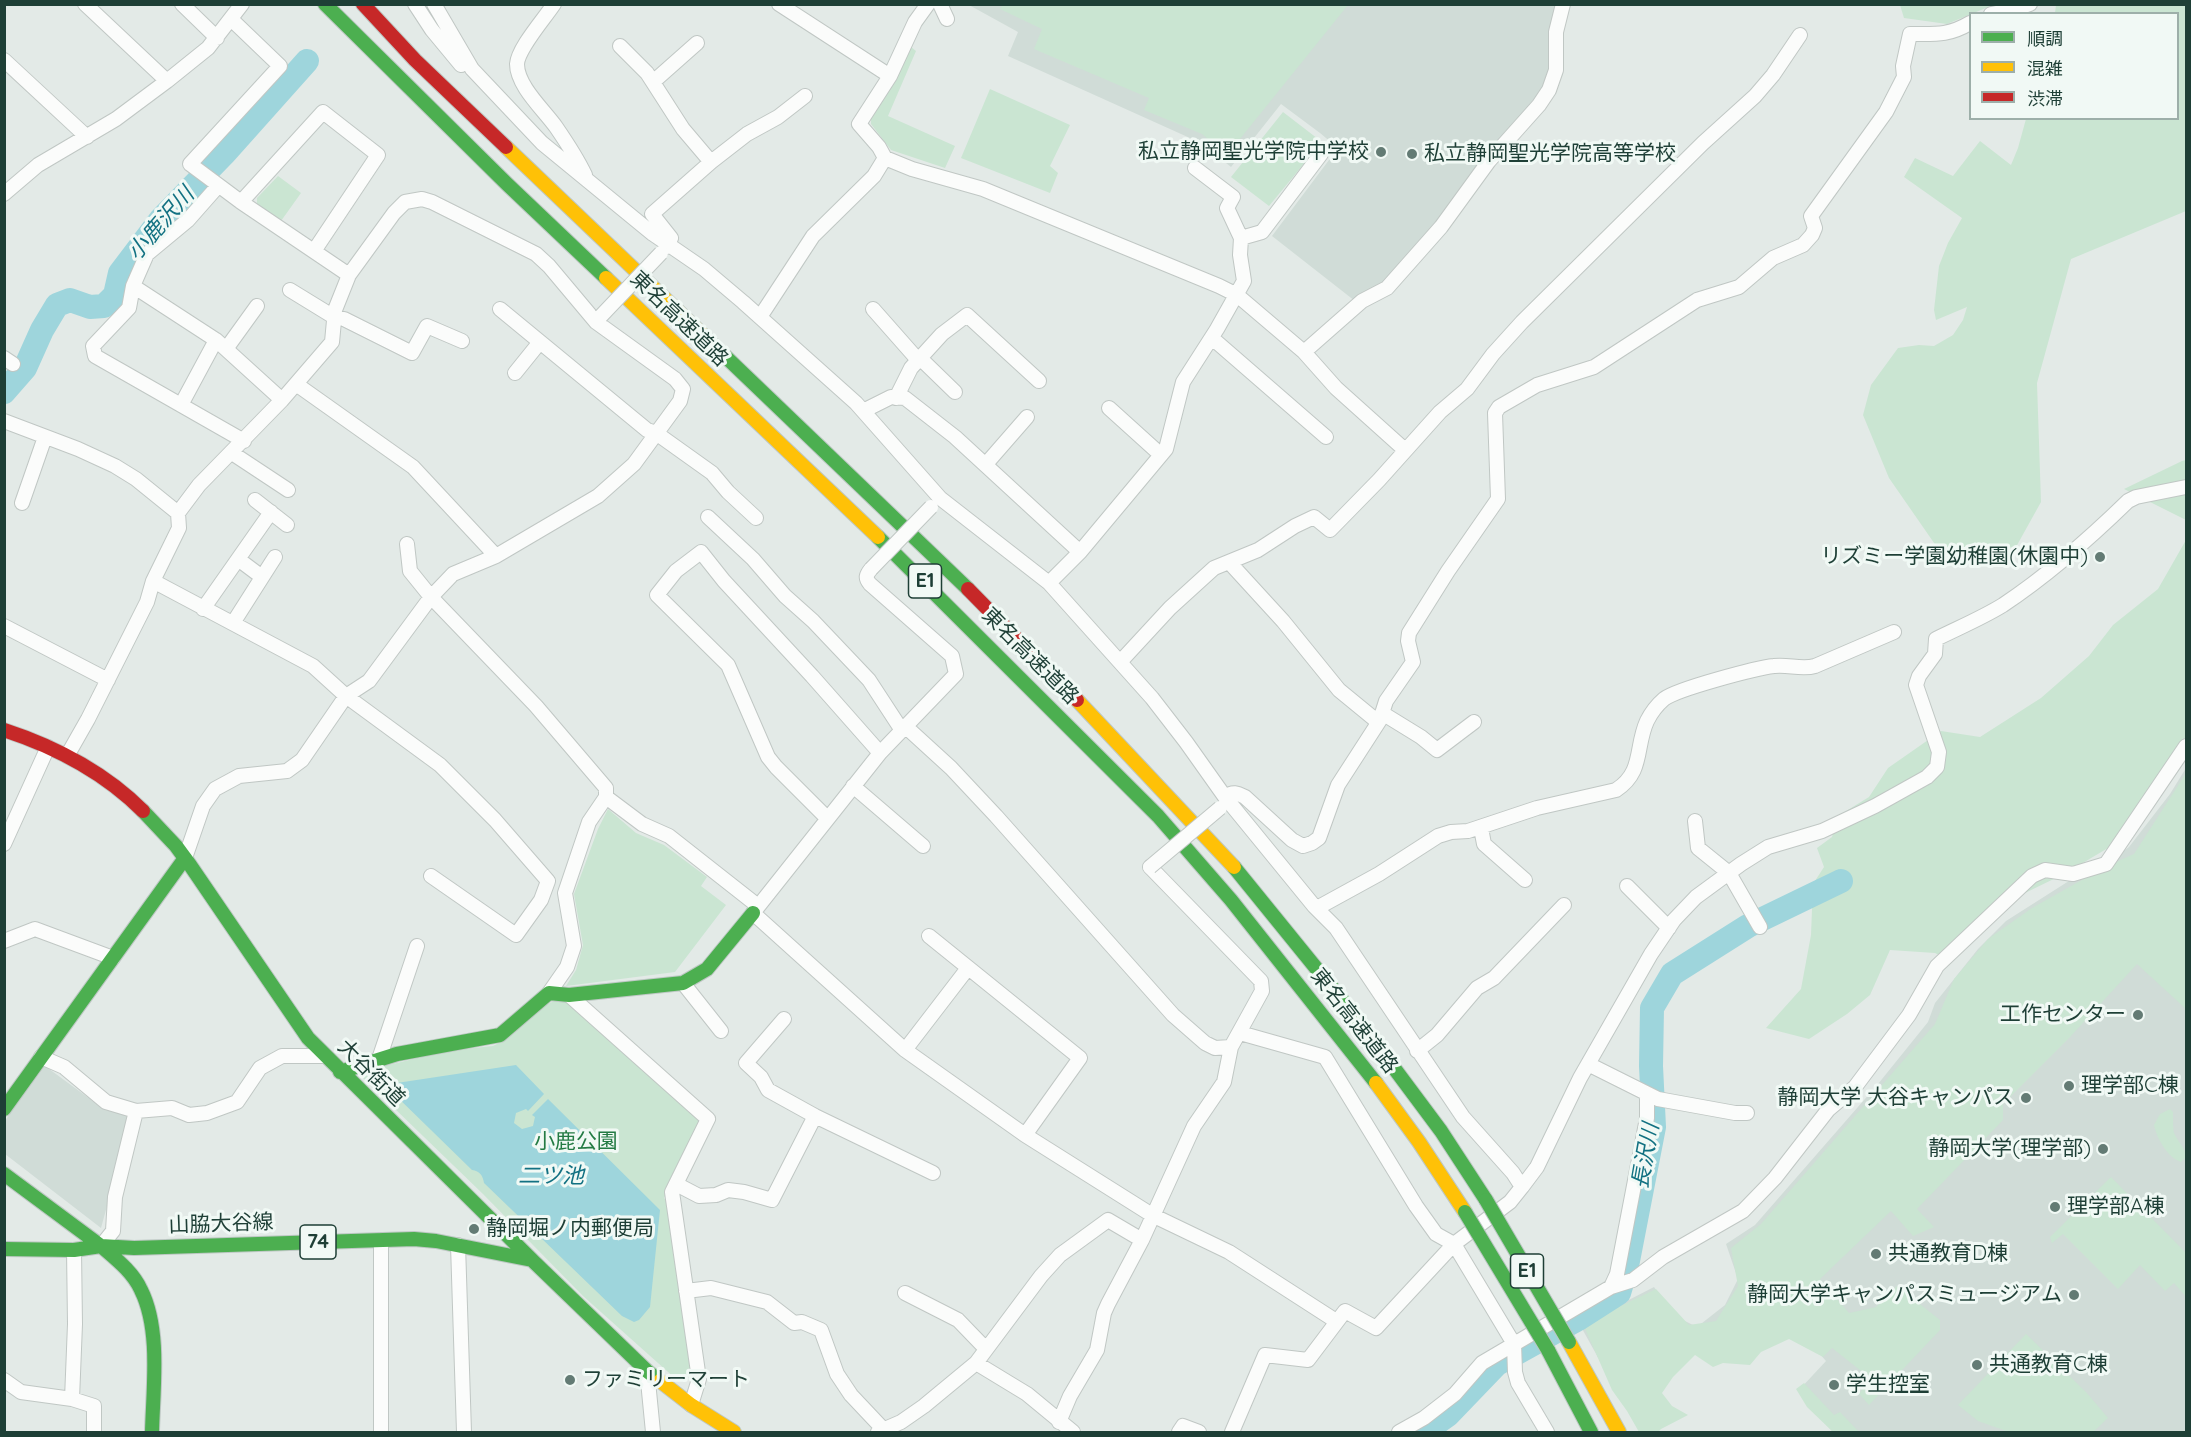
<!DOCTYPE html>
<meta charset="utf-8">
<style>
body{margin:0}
#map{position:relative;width:2191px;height:1437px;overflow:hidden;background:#e3eae7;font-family:Quicksand,"Noto Sans JP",sans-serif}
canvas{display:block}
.frame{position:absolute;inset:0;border:6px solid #1e3f36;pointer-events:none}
.legend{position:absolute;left:1969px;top:12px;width:210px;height:108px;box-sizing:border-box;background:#f1f9f5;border:2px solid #9dafa9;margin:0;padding:8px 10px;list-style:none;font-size:18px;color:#1e3f36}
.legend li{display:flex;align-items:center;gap:12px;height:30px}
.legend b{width:30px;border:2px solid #9dafa9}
</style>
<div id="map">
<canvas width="2191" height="1437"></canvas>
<div class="frame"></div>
<ul class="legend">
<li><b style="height:8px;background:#4caf50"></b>順調</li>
<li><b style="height:8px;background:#ffc107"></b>混雑</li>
<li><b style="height:8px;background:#c62828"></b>渋滞</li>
</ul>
</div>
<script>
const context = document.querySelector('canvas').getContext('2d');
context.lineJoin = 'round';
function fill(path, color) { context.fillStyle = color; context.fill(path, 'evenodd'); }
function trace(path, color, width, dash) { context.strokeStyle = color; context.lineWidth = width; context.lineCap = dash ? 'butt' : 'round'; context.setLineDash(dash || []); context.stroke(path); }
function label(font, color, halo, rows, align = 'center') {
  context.font = font + ' Quicksand,"Noto Sans JP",sans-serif'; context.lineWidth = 6; context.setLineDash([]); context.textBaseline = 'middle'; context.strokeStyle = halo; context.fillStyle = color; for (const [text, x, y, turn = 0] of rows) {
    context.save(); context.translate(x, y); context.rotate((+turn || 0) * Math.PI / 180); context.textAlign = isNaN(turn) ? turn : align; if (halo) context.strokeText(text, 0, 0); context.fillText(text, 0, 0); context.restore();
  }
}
fill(new Path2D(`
 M 969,5 L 1558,5 L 1551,68 L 1547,83 L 1485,159 L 1440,223 L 1382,286 L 1355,301 L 1272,236 L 1338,148 L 1320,133 L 1281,104 L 1231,167 L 1201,143 L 1008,56 L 1018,32 Z
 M 2186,768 L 2186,1432 L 1833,1432 L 1814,1412 L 1799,1390 L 1826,1361 L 1812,1345 L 1794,1337 L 1701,1356 L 1692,1354 L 1615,1388 L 1580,1325 L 1654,1287 L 1673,1315 L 1697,1327 L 1725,1305 L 1738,1279 L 1726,1244 L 1755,1225 L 1878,1084 L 1928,1022 L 1935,1003 L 1978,949 L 2006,921 L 2072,879 L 2112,859 L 2129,847 L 2170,794 Z
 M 45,1066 L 105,1110 L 128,1113 L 122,1151 L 101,1228 L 5,1154 L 4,1122 Z`), '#d0dcd7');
fill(new Path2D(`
 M 1003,4 L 1348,4 L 1348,5 L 1227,155 L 1202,134 L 1144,110 L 1149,98 L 1034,49 L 1042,29 L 1000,9 Z
 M 1900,5 L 1900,4 L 1993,5 L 1947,24 L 1904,18 Z
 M 2017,5 L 2186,5 L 2186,211 L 2071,259 L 2037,383 L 2041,502 L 2016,547 L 1941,553 L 1889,478 L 1863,415 L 1871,385 L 1898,348 L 1919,345 L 1934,346 L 1953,335 L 1963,320 L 1967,307 L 1936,320 L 1934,310 L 1939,266 L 1948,243 L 1962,218 L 1904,177 L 1915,158 L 1953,176 L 1980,141 L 2011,165 L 2018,148 L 2026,119 L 2178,118 L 2178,14 L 2055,13 L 2056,5 Z
 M 911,47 L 916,51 L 888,116 L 955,146 L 945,168 L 891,150 L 871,124 L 871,115 L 898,76 Z
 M 990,89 L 1070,125 L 1050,166 L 1058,173 L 1050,193 L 961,158 Z
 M 1283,112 L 1322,142 L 1269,206 L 1231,177 Z
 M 278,176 L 301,193 L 281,221 L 257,205 L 257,198 Z
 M 2186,460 L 2186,520 L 2124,489 L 2182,461 Z
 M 2186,540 L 2186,736 L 2113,845 L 2066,873 L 2025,893 L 1976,927 L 1947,959 L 1935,953 L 1890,950 L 1870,995 L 1847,1014 L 1809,1039 L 1766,1028 L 1801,989 L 1811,935 L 1813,884 L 1824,867 L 1817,848 L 1832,837 L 1838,816 L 1869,797 L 1888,768 L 1941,731 L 1980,737 L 2041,698 L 2089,656 L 2113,625 L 2158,589 Z
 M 2186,773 L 2186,1009 L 2137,964 L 2070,1037 L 2003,1104 L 2003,1120 L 1917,1209 L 1934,1227 L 1913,1236 L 1891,1211 L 1820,1279 L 1849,1313 L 1876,1307 L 1897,1286 L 1940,1320 L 1940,1330 L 1869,1405 L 1859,1394 L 1870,1378 L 1832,1348 L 1823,1357 L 1789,1339 L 1761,1352 L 1750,1365 L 1723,1363 L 1713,1367 L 1695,1355 L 1673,1377 L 1662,1393 L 1672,1406 L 1688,1415 L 1661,1429 L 1658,1432 L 1639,1432 L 1627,1411 L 1612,1390 L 1583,1324 L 1656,1289 L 1689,1325 L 1716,1321 L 1738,1286 L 1731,1248 L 1761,1224 L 1935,1024 L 1954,979 L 1988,939 L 2032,908 L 2105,867 L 2134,854 Z
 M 608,809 L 636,833 L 664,845 L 707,877 L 701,886 L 726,905 L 675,972 L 566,986 L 576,970 L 583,945 L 574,894 L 598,829 Z
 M 560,998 L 571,1003 L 703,1115 L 695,1142 L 664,1198 L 670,1205 L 692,1375 L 677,1380 L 583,1296 L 483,1194 L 363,1078 L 369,1070 L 445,1051 L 493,1046 L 507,1039 L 544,1006 Z
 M 2170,1109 L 2173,1112 C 2173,1117 2173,1129 2174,1133 C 2178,1142 2185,1147 2186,1157 L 2181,1162 C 2168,1158 2157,1139 2154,1125 L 2160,1114 Z
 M 2111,1177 L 2186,1253 L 2186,1297 L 2174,1283 L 2165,1291 L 2140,1265 L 2118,1289 L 2063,1234 L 2052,1243 L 2050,1237 Z
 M 2026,1334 L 2086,1392 L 2108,1418 L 2093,1432 L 2009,1432 L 1978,1421 L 1958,1405 Z
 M 1804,1383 L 1834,1415 L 1840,1412 L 1859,1432 L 1833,1432 L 1807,1407 L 1796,1389 Z`), '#cae5d2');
fill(new Path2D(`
 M 516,1065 L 544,1094 L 528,1111 L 526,1109 L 516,1113 L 514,1123 L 522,1129 L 533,1126 L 535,1117 L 532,1115 L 548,1099 L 660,1210 L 650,1307 L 639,1320 L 634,1322 L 622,1316 L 484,1183 C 483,1176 480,1171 472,1170 L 390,1090 L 390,1084 Z`), '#9ed5dc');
trace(new Path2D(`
 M 4,392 L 25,368 L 42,330 L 57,305 L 70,300 L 90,307 L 104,306 L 115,295 L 120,273 L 161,219 L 224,154 L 307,61
 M 1424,1432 L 1448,1415 L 1497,1364 L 1580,1318 L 1619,1293 L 1627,1266 L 1654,1127 L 1651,1066 L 1652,1008 L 1672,974 L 1748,926 L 1841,881`), '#9ed5dc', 24);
const street = new Path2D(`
 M 85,4 L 167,81
 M 182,4 L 217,38
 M 415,4 L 432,30 L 461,65
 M 434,4 L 472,69 L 542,143 L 653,234 L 704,269 L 743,302 L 856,403 L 940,498 L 1049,583 L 1152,698 L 1186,742 L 1225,797 L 1314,906 L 1336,928 L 1463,1117 L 1513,1173 L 1522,1187
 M 554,4 C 545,18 518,48 517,64 C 517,86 544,110 556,127 C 567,143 577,158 585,175
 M 779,4 L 890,76
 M 940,4 L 947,19
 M 1991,14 L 2016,9 L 2030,4
 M 231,19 L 280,66 L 190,164 L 241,202 L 349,275
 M 620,46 L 647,73 L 683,129 L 711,162
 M 4,60 L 87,137
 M 653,82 L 697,43
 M 885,158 L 912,169 L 983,189 L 1219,286 L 1237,295 L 1304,352 L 1336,388 L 1405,450
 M 218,186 L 188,220 L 147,254 L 133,286 L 129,308 L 93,346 L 95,356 L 244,441
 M 4,194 L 38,165 L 116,119 L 167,81 L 208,48 L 242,4
 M 241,202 L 323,112 L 378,155 L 314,251
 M 1241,238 L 1262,232 L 1321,154
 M 666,247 L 671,238 L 652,214 L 711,162 L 747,134 L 778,117 L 805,96
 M 133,286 L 216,340 L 282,400
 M 290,290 L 334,317 L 344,319 L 412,353 L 427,326 L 462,341
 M 500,309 L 647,430 L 656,433 L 712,473 L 728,492 L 756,518
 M 873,309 L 918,360
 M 760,317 L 813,236 L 874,176 L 885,158 L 879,147 L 859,124 L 890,76 L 915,22 L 928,4
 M 1212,338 L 1326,437
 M 226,349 L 257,306
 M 1304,352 L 1362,301 L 1387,288 L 1441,227 L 1489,161 L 1539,105 L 1549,90 L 1556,70 L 1556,32 L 1563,4
 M 4,358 L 13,364
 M 920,358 L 955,392
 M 515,373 L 540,342
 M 296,384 L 413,467 L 496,556
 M 896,398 L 911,368 L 942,334 L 967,315 L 1039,381
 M 181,405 L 216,340
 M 1109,408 L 1161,455
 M 863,411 L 891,397 L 905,398 L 955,437 L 1080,552
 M 4,421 L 78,449 L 115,466 L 136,479 L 178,513
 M 232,453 L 288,490
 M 986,464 L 1027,417
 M 255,500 L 287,525
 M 22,503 L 45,437
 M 708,517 L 753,559 L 785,596 L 813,621 L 869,680 L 901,729
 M 407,544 L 410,571 L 431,597 L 536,706 L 606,788 L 606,797
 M 238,559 L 262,577
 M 1229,562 L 1283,621 L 1339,690 L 1378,722
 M 871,569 C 866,575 865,578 870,584 L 952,656 L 956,674 L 880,753 L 753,913 L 905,1050 L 1025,1135 L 1152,1215 L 1229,1252 L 1336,1321
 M 153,581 L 313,666 L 346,696 L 440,765 L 495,820 L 548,881 L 541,900 L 516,935 L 431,876
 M 1049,583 L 1080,552 L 1166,449 L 1183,382 L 1217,329 L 1244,281 L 1240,255 L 1241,238 L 1227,208 L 1233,197 L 1195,168
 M 203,609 L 271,512
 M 233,623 L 275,557
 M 4,626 L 108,680
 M 1121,661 L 1170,608 L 1214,568 L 1258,550 L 1295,526 L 1314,517 L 1330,530 L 1379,480 L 1440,412 L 1467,389 L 1493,354 L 1522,322 L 1703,143 L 1755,96 L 1773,75 L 1800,35
 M 1382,713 L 1421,737 L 1437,750 L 1474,722
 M 905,726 L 951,768 L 996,816 L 1173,1015 L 1205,1043 L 1215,1048 L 1231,1047
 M 67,756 L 88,719 L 147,602 L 153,581 L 179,528 L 178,513 L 199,485 L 282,400 L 332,342 L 335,310 L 349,275 L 394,213 L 405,202 L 422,199 L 432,202 L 536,254 L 549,266 L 596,322 L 675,379 L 683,389 L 680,401 L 634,464 L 598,496 L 496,556 L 453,574 L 431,597 L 369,681 L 346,696 L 302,760 L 287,771 L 239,776 L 215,789 L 203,806 L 185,858
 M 853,786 L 923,846
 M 1225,797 C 1233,791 1237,793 1245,797 L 1292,840 L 1303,846 L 1312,843 L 1319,838 L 1338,785 L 1380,720 L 1386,701 L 1413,662 L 1408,641 L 1409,633 L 1448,571 L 1498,499 L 1495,413 L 1499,407 L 1537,385 L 1594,367 L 1697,300 L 1739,287 L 1773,258 L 1803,245 L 1812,235 L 1815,228 L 1811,216 L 1886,112 L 1904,77 L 1903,66 L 1910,34 C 1935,34 1948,36 1970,23
 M 827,818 L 776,767 L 768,757 L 728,665 L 657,595 L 676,571 L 701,552 L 724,581 L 812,676 L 880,753
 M 1695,821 L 1698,848 L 1729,873 L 1760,927
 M 1481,828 L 1484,844 L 1525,880
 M 4,844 L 48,747
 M 1627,886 L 1669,928
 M 1317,908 L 1379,874 L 1438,836 L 1451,832 L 1468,831 L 1537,808 L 1616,790 C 1644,772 1635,747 1647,721 C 1651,713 1657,705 1664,699 C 1677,689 1756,668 1774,666 C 1788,664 1801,670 1815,666 L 1894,632
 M 929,936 L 1080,1058 L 1025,1135
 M 4,941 L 35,929 L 113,958
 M 683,983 L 721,1031
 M 549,993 L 567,967 L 574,946 L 565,893 L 589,822 L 606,797 L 642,824 L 669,836 L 758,906
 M 569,995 L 708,1119 L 672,1192 L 699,1379 L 691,1405
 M 784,1019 L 746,1063 L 761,1077 L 768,1090 L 815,1116 L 933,1173
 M 1240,1033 L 1325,1057 L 1416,1206 L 1436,1234 L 1454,1244 L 1514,1344 L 1515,1372 L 1518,1383 L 1547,1432
 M 905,1050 L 968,968
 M 1417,1051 L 1437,1035 L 1477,988 L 1494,978 L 1564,905
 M 41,1057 L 64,1067 L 106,1102 L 136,1111
 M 379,1059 L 417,946
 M 1588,1064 L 1658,1099 L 1735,1113 L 1747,1113
 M 676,1184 L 699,1196 L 716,1195 L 728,1190 L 744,1192 L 772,1200 L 815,1116
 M 381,1240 L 381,1432
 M 458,1245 L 464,1432
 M 101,1246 L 113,1231 L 115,1197 L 136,1111 L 172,1108 L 189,1115 L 207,1113 L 237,1102 L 260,1068 L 282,1056 L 324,1056
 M 1611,1287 L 1633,1280 L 1663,1257 L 1743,1211 L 1775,1178 L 1828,1110 L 1855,1087 L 1909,1015 L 1937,966 L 2032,876 L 2045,870 L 2073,874 L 2106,864 L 2186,746
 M 686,1291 L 711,1288 L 767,1302 L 794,1323 L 802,1322 L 821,1330 L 837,1374 L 851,1395 L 884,1430
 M 905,1293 L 958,1320 L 986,1349
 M 976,1363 L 1027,1394 L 1073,1432
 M 647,1371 L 653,1432
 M 4,1380 L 21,1392 L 72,1399 L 94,1406 L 94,1432
 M 72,1399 L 75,1324 L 74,1250
 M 1059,1422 L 1070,1396 L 1097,1350 L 1104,1313 L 1108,1304 L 1142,1240 L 1194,1126 L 1224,1082 L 1231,1047 L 1262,991 L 1261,981 L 1150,867
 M 878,1432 L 901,1422 L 924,1406 L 976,1363 L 1041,1276 L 1060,1255 L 1108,1220 L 1142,1240
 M 1179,1432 L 1183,1426 L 1199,1432
 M 1232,1432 L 1265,1355 L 1308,1360 L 1345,1311 L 1376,1328 L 1454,1244 L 1510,1202 L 1522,1187 L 1537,1167 L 1580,1078 L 1651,954 L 1674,920 L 1696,897 L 1741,864 L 1768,847 L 1822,831 L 1875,806 L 1927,777 L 1937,767 L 1939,752 L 1916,685 L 1919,676 L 1935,654 L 1936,639 C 1958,628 1982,618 2003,605 C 2048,575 2089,539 2128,501 L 2136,497 L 2186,487
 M 1399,1432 L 1424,1418 L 1455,1394 L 1482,1363 L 1611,1287 L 1617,1274 L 1647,1118 L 1647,1095`);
const fast = new Path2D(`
 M 325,4 L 507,184 L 606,278
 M 703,335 L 968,589
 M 878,537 L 1158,816 L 1231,900 L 1376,1083
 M 143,811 L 176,846 L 190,865 L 308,1038 L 532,1260
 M 1234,867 L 1359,1021 L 1441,1131 L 1486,1200
 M 340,1072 L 397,1054 L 500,1035 L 549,993 L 569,995 L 683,983 L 707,969 L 753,913
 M 4,1109 L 185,858
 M 4,1174 L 101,1246 L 134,1248 L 414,1239 L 436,1241 L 532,1260 L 647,1371 L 660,1381
 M 4,1249 L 74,1250 L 101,1246 C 116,1259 133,1272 141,1290 C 161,1330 153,1389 152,1432
 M 1548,1350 L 1591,1432`);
const slow = new Path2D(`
 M 506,147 L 703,335
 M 606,278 L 878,537
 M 1077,700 L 1234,867
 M 1376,1083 L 1419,1142 L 1465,1212
 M 1569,1342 L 1619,1432
 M 660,1381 L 691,1405 L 734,1432`);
const jam = new Path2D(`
 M 363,4 L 415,60 L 506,147
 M 968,589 L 1077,700
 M 4,730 C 56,747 104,772 143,811`);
trace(street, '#c0c7c4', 16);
trace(fast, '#bec8c4', 16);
trace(slow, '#bec8c4', 16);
trace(jam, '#bec8c4', 16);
trace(street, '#fbfcfb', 14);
trace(fast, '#4caf50', 14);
trace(slow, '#ffc107', 14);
trace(jam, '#c62828', 14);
const streetBridge = new Path2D(`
 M 601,316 L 661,253
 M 871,569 L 931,507
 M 1150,867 L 1220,808`);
const fastBridge = new Path2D(`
 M 1486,1200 L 1569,1342
 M 1465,1212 L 1548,1350`);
trace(streetBridge, '#c0c7c4', 16, []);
trace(fastBridge, '#bbc6c3', 16, []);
trace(streetBridge, '#fbfcfb', 14);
trace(fastBridge, '#4caf50', 14);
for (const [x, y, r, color] of [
 [1381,152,6,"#637b74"],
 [1412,154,6,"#637b74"],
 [2100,557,6,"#637b74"],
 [2138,1015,6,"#637b74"],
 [2069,1086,6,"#637b74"],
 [2026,1098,6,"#637b74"],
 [2103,1149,6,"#637b74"],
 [2055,1207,6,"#637b74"],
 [474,1229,6,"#637b74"],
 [1876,1254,6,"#637b74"],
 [2074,1295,6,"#637b74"],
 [1977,1365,6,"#637b74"],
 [570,1380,6,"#637b74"],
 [1834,1385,6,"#637b74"]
]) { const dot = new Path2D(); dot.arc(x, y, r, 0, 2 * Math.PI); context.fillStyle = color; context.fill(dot); trace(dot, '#f1f9f5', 2); }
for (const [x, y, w] of [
 [925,581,33],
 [318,1242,36],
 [1527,1271,33]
]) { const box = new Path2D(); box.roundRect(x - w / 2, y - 17, w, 34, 4.5); context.fillStyle = '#f1f9f5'; context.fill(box); trace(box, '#1e3f36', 1.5); }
label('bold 20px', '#1e3f36', null, [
 ["E1",925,581],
 ["74",318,1242],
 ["E1",1527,1271]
]);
label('21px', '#1e3f36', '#f1f9f5', [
 ["私立静岡聖光学院中学校",1369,152,"right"],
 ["私立静岡聖光学院高等学校",1424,154],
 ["リズミー学園幼稚園(休園中)",2088,557,"right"],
 ["工作センター",2126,1015,"right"],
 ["理学部C棟",2081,1086],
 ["静岡大学 大谷キャンパス",2014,1098,"right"],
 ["静岡大学(理学部)",2091,1149,"right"],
 ["理学部A棟",2067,1207],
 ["静岡堀ノ内郵便局",486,1229],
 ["共通教育D棟",1888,1254],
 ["静岡大学キャンパスミュージアム",2062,1295,"right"],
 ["共通教育C棟",1989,1365],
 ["ファミリーマート",582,1380],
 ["学生控室",1846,1385]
], 'left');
label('21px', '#1e3f36', '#f1f9f5', [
 ["東名高速道路",679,319,44],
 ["東名高速道路",1030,656,45],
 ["東名高速道路",1354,1021,52],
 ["大谷街道",371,1073,45],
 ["山脇大谷線",221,1224,-2]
]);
label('21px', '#247b44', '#f1f9f5', [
 ["小鹿公園",576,1142]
]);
label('italic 22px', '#127182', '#f1f9f5', [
 ["小鹿沢川",161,224,-49],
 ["長沢川",1646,1156,-80],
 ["二ツ池",551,1176]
]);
</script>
